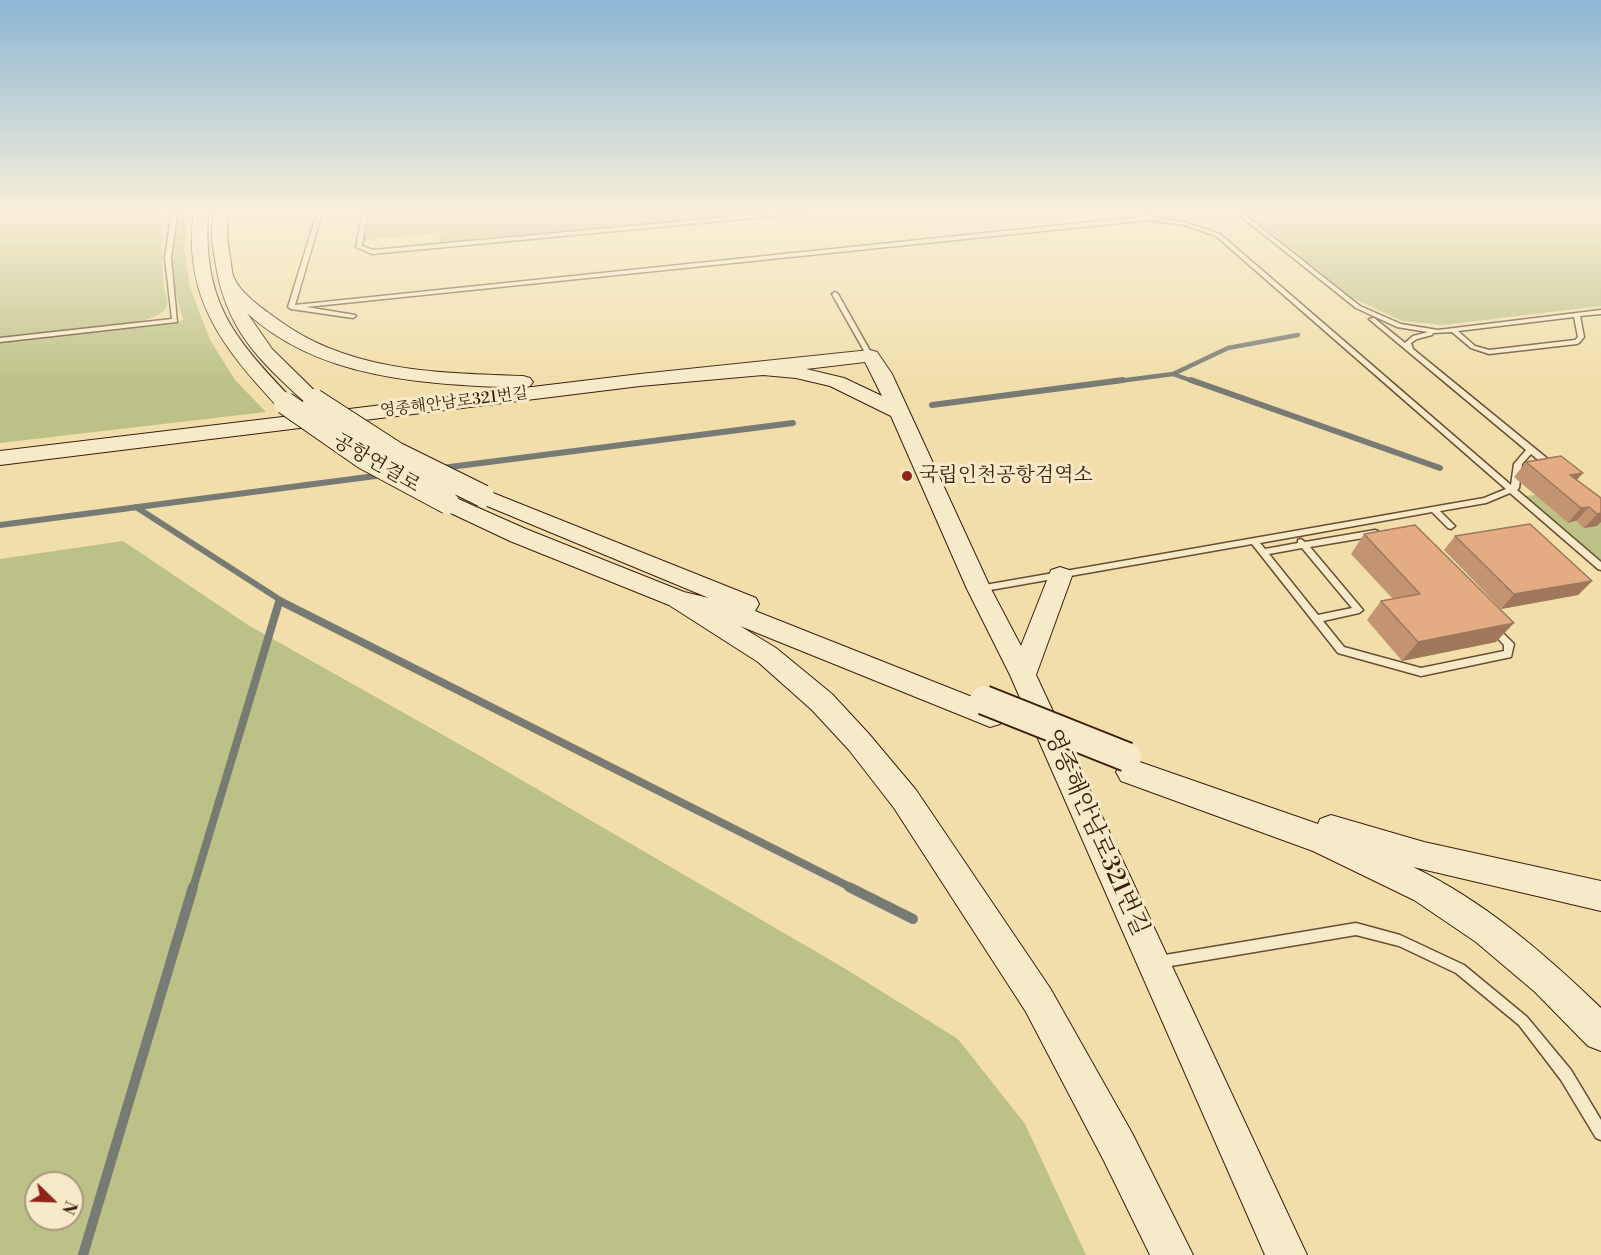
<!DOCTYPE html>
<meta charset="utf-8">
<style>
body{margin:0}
#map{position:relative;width:1601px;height:1255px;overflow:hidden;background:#f1deab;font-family:"Libre Bodoni",serif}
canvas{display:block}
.north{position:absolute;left:24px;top:1171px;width:60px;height:60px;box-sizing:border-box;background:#f6eac8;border:2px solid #ab987e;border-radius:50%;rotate:113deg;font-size:16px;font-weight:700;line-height:24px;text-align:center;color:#3b1e0e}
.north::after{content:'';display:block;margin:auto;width:21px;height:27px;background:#8f2418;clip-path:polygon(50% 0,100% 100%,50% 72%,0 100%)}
</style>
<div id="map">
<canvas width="1601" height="1255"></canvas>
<div class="north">N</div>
</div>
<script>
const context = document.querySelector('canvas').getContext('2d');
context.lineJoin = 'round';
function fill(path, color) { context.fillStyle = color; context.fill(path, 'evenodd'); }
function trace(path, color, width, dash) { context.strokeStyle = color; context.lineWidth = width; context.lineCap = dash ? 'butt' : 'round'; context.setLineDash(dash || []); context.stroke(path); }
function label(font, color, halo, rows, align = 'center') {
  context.font = font + ' "Libre Bodoni","Noto Serif KR",serif'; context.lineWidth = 6; context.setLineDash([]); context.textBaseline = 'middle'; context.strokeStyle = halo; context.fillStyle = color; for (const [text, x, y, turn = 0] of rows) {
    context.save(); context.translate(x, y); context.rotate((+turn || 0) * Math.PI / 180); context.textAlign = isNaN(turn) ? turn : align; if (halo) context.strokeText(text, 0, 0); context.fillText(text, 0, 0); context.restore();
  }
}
fill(new Path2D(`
 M 0,210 L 171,210 L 160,212 C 164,237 161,261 164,286 C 165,294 170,300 166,308 C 154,330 28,336 0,339 Z
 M 180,210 L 190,210 L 184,248 L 190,287 L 202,319 L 210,340 L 235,380 L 266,412 L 0,443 L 0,342 L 172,324 L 183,320 L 174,287 L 173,262 Z
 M 370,210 L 800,210 L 439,244 L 441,233 L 363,240 Z
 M 1243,210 L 1601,210 L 1601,306 L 1443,325 L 1402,321 L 1353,298 Z
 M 1535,495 L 1568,523 L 1601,519 L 1601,562 L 1525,496 Z
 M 123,541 L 248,625 L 482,757 L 844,968 L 958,1039 L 1025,1124 L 1086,1255 L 0,1255 L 0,559 ZM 36,1183 L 72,1183 L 72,1219 L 36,1219 Z`), '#bcc187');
trace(new Path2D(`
 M 1173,374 L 1195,382
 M 1111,382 L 1173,374 L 1228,348 L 1298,335`), '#787b73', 4.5);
trace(new Path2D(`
 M 1191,380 L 1440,468
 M 932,405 L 1123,380
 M 442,468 L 793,423
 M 136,507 L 285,603
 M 0,525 L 383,475
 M 278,603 L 279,600`), '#787b73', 6);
trace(new Path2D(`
 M 282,602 L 852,888
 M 193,888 L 279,602`), '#787b73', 8);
trace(new Path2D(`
 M 849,887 L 913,919
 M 83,1255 L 193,887`), '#787b73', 10);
const lane = new Path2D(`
 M 318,210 L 323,210 L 295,305 L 1149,216 L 1184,222 L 1220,234 L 1511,485 L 1514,464 L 1526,450 L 1369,319 L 1374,318 L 1405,343 L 1413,336 L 1428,332 L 1397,327 L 1356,308 L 1233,210 L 1239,210 L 1360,306 L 1401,324 L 1438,330 L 1601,310 L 1601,314 L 1580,316 L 1584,337 L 1579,343 L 1577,344 L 1489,354 L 1471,348 L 1452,332 L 1433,333 L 1432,335 L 1417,339 L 1411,343 L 1413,349 L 1554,464 L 1554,468 L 1548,468 L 1531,454 L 1522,464 L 1519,488 L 1517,490 L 1601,562 L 1601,570 L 1598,569 L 1510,493 L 1486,503 L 1440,511 L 1455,526 L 1451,529 L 1448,528 L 1432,512 L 1260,543 L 1265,549 L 1298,543 L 1298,540 L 1301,539 L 1305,542 L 1375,530 L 1378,531 L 1379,533 L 1378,535 L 1375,536 L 1310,547 L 1363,610 L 1359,613 L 1323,621 L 1344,647 L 1421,668 L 1504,651 L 1504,645 L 1488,628 L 1493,625 L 1496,626 L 1514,644 L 1511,657 L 1421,676 L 1338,653 L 1252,544 L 979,592 L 976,591 L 975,589 L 976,587 L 979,586 L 1484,498 L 1506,489 L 1216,236 L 1184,225 L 1149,220 L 306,307 L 355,315 L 356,316 L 353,318 L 291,309 L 288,307 ZM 1574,317 L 1578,337 L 1575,340 L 1489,350 L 1475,346 L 1458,331 ZM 1302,548 L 1352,608 L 1318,615 L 1269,554 Z
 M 363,210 L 368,210 L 362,246 L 373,250 L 804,210 L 819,210 L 816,212 L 372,254 L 356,247 Z
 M 174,214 L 177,216 L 171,258 L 177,322 L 0,342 L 0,338 L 172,319 L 165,258 L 171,216 Z
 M 835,292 L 838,294 L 873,356 L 872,357 L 867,356 L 832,294 Z
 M 1356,923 L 1400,935 L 1464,965 L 1527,1017 L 1571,1070 L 1601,1120 L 1601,1140 L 1596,1138 L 1561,1080 L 1519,1025 L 1456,973 L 1399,946 L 1356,935 L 1159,968 L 1155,966 L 1153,962 L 1155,958 L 1159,956 Z`);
const secondary = new Path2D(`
 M 194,210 L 208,210 C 203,302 231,335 292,399 L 295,403 L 292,407 L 278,407 C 222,347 182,296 194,210 Z
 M 215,210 L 229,210 C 226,224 227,237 229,251 C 231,259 231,271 234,278 C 241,294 263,309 277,319 C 348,372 438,373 523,376 L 530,378 L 533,382 L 530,386 L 523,388 C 428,384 321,381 247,313 L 272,349 L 324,400 L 321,404 L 307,404 C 257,359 225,328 215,260 C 212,243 210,226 215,210 Z
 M 870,350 L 877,352 L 892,374 L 991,589 L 1021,646 L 1051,570 L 1060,567 L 1069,570 L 1072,576 L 1036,675 L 1307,1255 L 1265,1255 L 1010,675 L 967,589 L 891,416 L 830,386 L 796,378 L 763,375 L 640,386 L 0,465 L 0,451 L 640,374 ZM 865,362 L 882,396 L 844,378 L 806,369 Z
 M 483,489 L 756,598 L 759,604 L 755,611 L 1000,708 L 1004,716 L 1000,724 L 990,727 L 740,626 L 776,648 L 832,694 L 869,734 L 916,790 L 1050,988 L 1132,1133 L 1193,1255 L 1150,1255 L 1104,1161 L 1026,1012 L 894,808 L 849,750 L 812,710 L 758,662 L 669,605 L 510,541 L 440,508 L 437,503 L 440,498 L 448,496 L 456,498 L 526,529 L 684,592 L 709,598 L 475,501 L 472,496 L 475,491 Z
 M 1131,759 L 1318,824 L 1320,819 L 1331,815 L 1424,842 L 1601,881 L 1601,911 L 1413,867 C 1484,901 1545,954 1601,1008 L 1601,1051 L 1588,1046 L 1535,992 L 1476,942 L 1414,900 L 1313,851 L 1121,781 L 1116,772 L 1121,763 Z`);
trace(lane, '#684e35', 3);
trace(secondary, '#3b1e0e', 2);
fill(lane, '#f6eac8');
fill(secondary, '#f6eac8');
const secondaryBridgeFar1 = new Path2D(`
 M 314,400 L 396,453 L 483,496
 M 285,403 L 364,458 L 448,503`);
const secondaryBridge = new Path2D(`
 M 984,700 L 1127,757`);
trace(secondaryBridgeFar1, '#3b1e0e', 24, []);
trace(secondaryBridge, '#3b1e0e', 32, []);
trace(secondaryBridgeFar1, '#f6eac8', 22);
trace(secondaryBridge, '#f6eac8', 28);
fill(new Path2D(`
 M 1526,462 L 1577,480 L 1601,498 L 1597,526 L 1584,528 L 1576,521 L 1568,523 L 1514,477 Z
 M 1364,534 L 1496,642 L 1402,661 L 1367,620 L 1381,601 L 1393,599 L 1351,554 Z
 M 1455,536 L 1592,581 L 1578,595 L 1501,609 L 1444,550 Z`), '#c39471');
fill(new Path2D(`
 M 1583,473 L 1570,488 L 1570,475 Z
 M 1589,507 L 1576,521 L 1568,523 L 1581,508 Z
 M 1601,513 L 1601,522 L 1597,526 L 1584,528 L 1597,514 Z
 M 1592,581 L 1578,595 L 1501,609 L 1514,594 Z
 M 1514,623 L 1496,642 L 1402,661 L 1418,642 Z`), '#9f785c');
const building = new Path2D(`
 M 1561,456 L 1583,473 L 1570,475 L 1601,498 L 1601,513 L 1597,514 L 1589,507 L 1581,508 L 1526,462 Z
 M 1530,524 L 1592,581 L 1514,594 L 1455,536 Z
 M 1415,525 L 1514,623 L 1418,642 L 1381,601 L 1420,594 L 1364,534 Z`);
fill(building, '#e3ac83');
trace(building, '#9f785c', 1.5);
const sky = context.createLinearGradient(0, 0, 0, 385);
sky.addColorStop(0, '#8bb6d4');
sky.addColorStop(0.55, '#f9f0d9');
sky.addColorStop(1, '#f9f0d900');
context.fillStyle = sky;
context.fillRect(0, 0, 1601, 385);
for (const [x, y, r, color] of [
 [907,476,6,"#8f2418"]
]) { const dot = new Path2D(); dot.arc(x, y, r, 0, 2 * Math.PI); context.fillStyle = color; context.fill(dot); trace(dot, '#f6eac8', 2); }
label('16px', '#3b1e0e', '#f6eac8', [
 ["영종해안남로321번길",454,403,-7]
]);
label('20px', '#3b1e0e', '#f6eac8', [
 ["공항연결로",376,464,30]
]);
label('20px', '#3b1e0e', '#f6eac8', [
 ["국립인천공항검역소",919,476]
], 'left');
label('24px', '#3b1e0e', '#f6eac8', [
 ["영종해안남로321번길",1095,833,66]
]);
</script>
